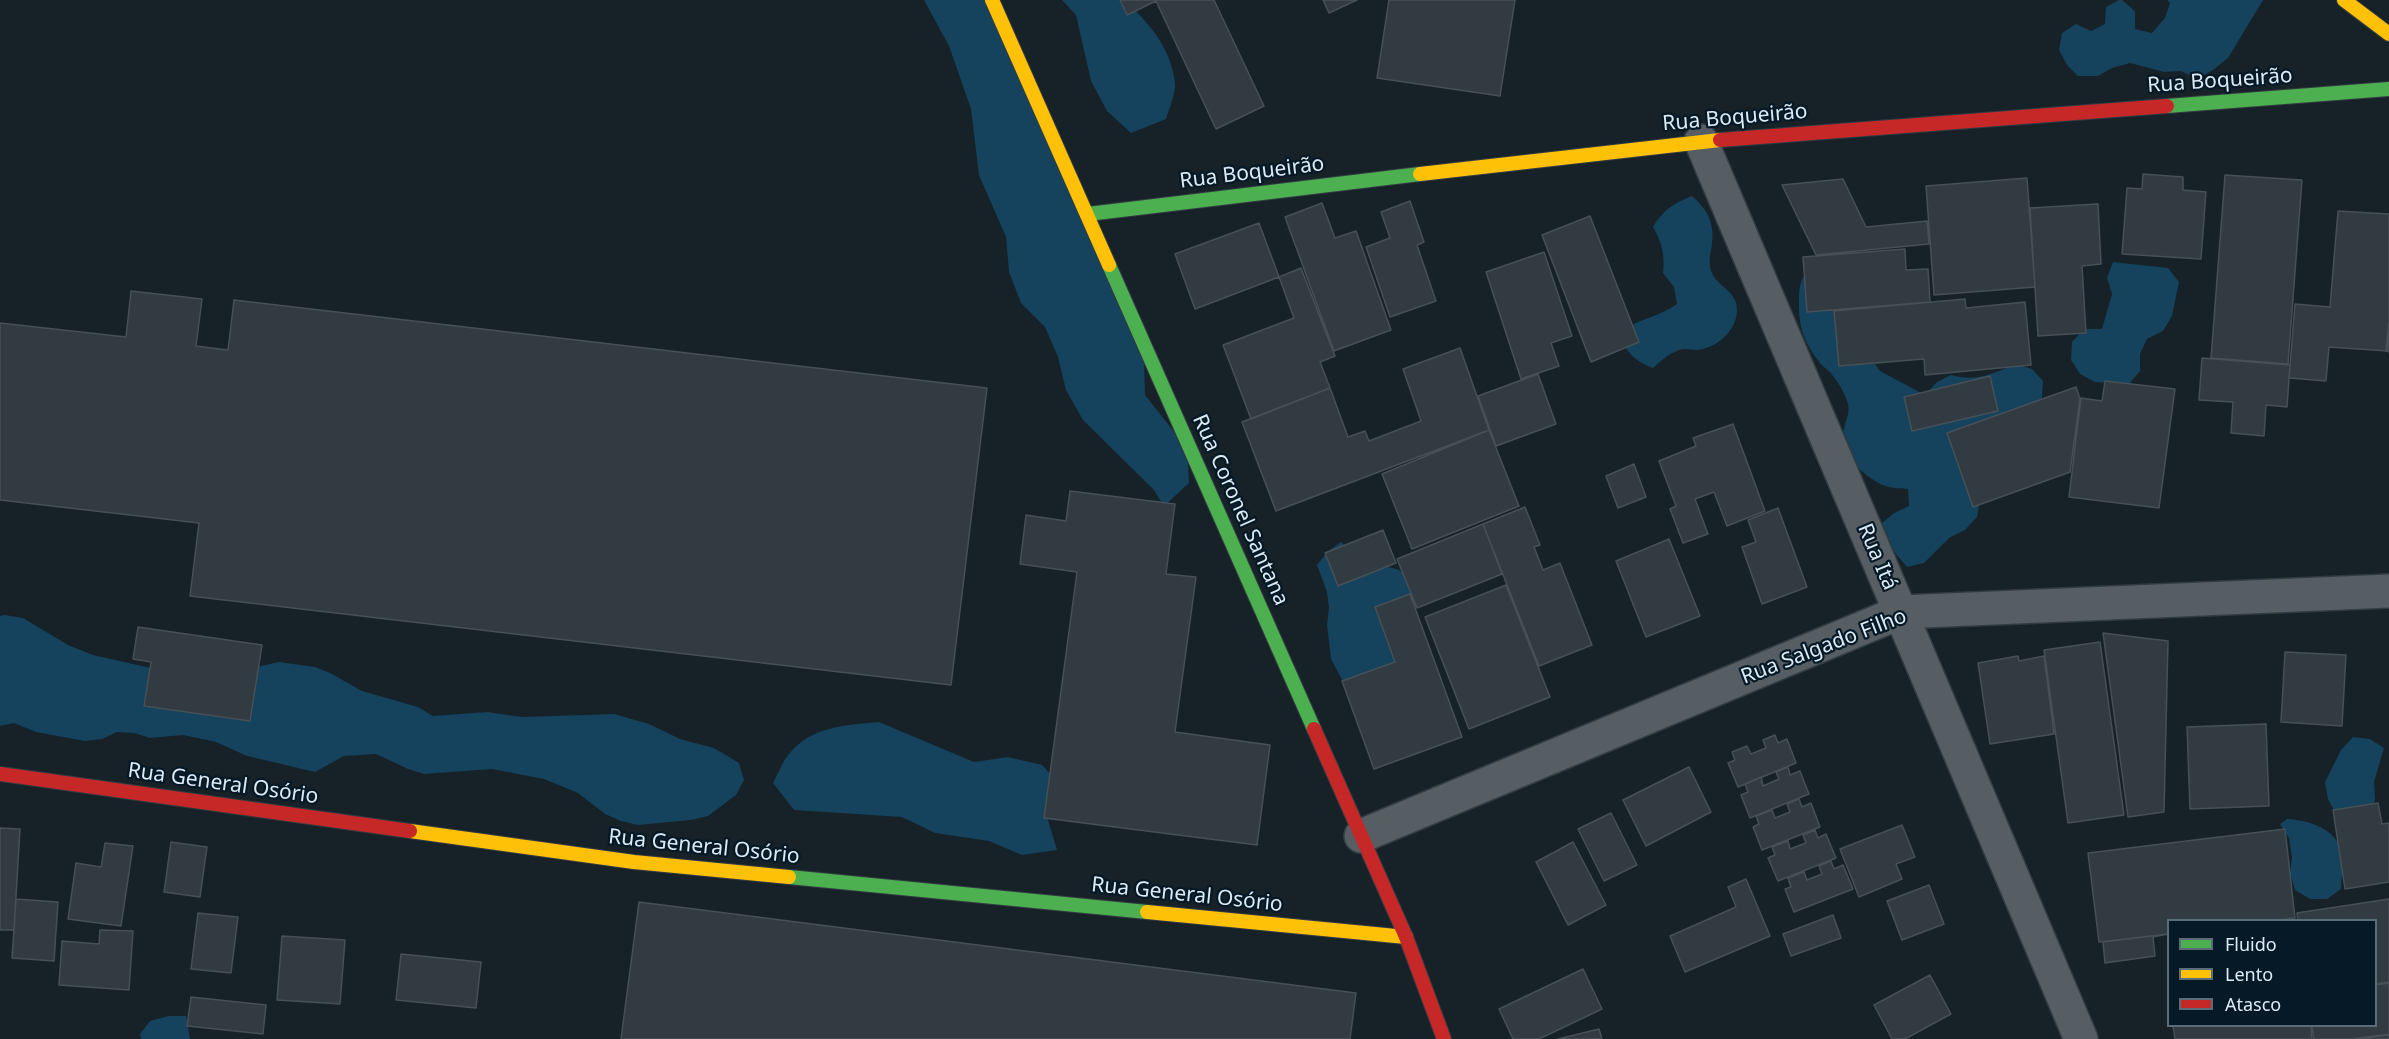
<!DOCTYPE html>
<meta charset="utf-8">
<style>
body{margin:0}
#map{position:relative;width:2389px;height:1039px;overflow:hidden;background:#162128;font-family:"Noto Sans",sans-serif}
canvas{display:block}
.legend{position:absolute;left:2167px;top:919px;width:210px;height:108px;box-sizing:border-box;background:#051926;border:2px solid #5b6d78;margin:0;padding:8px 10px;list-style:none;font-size:18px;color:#ddeaf3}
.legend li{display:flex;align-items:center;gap:12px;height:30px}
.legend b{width:30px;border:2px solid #5b6d78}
</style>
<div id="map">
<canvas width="2389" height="1039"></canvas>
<ul class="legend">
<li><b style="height:8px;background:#4caf50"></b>Fluido</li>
<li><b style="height:8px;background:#ffc107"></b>Lento</li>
<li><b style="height:8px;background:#c62828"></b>Atasco</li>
</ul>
</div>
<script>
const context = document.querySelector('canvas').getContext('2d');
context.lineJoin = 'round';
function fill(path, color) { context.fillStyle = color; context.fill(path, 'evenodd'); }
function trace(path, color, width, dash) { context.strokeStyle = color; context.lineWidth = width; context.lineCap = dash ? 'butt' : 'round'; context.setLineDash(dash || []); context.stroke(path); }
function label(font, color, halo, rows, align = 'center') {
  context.font = font + ' "Noto Sans",sans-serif'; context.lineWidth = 4.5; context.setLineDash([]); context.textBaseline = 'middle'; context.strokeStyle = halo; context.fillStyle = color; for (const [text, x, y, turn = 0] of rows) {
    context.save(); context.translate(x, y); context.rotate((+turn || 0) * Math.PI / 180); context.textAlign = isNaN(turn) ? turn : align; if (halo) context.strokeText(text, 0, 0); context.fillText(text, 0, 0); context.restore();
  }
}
fill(new Path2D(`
 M 924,0 L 985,0 L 1144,359 L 1145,395 L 1187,448 L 1189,483 L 1164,506 L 1154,490 L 1083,420 L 1066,390 L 1058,357 L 1045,327 L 1021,303 L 1009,272 L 1006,237 L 979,175 L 971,109 L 949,46 Z
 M 1062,0 L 1124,0 C 1149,23 1171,47 1175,83 C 1176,93 1169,109 1166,119 L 1131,133 L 1107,111 L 1091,81 L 1076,15 Z
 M 2119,0 L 2122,0 L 2135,11 L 2135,29 L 2152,33 L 2165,18 L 2170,3 L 2167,0 L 2263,0 L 2228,58 L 2213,70 L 2197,79 L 2181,71 L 2164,72 L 2130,63 L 2112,68 L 2098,76 L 2078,76 L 2067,65 L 2059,50 L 2062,33 L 2076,24 L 2091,31 L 2105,24 L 2106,7 Z
 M 1692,196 C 1707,209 1715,223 1712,244 C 1711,252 1709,258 1710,266 C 1713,285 1732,288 1736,303 C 1742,325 1720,348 1697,350 C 1691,350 1685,348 1679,350 C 1668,354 1661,361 1653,368 C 1634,361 1626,352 1618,333 C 1638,319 1658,317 1677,304 L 1674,287 L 1663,273 C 1665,255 1662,243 1653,227 C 1663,210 1674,203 1692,196 Z
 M 1832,251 L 1849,252 L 1862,261 L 1883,290 L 1887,307 L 1870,357 L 1880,371 L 1925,395 L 1937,382 L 1951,375 C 1978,382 1991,374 2016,364 L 2032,369 L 2043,381 L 2042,398 L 2031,413 L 1980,500 L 1977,517 L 1965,530 L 1949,538 L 1924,563 L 1907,567 L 1885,541 L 1881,524 L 1894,513 L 1909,506 L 1908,489 C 1902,488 1895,489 1889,487 C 1870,482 1846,461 1843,440 C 1841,429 1851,415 1848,404 C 1846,396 1839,383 1833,376 C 1830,371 1824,368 1820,363 C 1802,340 1798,324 1799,296 C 1799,274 1814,261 1832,251 Z
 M 2113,262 L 2168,268 L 2179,282 L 2172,316 L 2163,331 L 2147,339 L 2140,354 L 2140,371 L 2129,384 L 2095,382 L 2080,374 L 2071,360 L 2072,342 L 2084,329 L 2102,329 L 2112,294 L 2107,278 Z
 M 1341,542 L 1365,567 C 1395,565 1407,568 1420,596 L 1396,662 L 1348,691 L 1331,659 L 1327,625 L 1329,608 L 1327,592 L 1317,565 L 1327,552 Z
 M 5,615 L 23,618 L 68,645 L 93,655 L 191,677 L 243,670 L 279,662 L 315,667 L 332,674 L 362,691 L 418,707 L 433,716 L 487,712 L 522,717 L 614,714 L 649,724 L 680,739 L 714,748 L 739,763 L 744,780 L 736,795 L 708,816 L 691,820 L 638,825 L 621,821 L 605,814 L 578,793 L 544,779 L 492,769 L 424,774 L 408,769 L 376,754 L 344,756 L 315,772 L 247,756 L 216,742 L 183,735 L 150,738 L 134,733 L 117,732 L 102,739 L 85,741 L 36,732 L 14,723 L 0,726 L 0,616 Z
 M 879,722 L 974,762 L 1008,757 L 1042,765 L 1066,791 L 1045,810 L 1057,850 L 1022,855 L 989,841 L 935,833 L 902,817 L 794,810 L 773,783 C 778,774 782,762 789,754 C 811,726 847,725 879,722 Z
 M 2353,737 L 2370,739 L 2384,748 L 2374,782 L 2375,800 L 2371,816 L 2339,820 L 2328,799 L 2325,782 L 2341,750 Z
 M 2287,819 C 2309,820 2339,829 2342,855 C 2344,866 2341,878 2341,889 L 2327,899 L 2310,899 L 2295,890 L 2290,873 L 2292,857 L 2289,838 L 2280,824 Z
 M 168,1016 L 186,1016 L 190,1039 L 141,1039 L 140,1034 L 150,1021 Z`), '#15425c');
const building = new Path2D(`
 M 1120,0 L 1214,0 L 1264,106 L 1216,129 L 1156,1 L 1127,15 Z
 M 1323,0 L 1357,0 L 1329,13 Z
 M 1389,0 L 1515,0 L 1500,96 L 1377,78 Z
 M 2143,174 L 2183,177 L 2183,190 L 2206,192 L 2201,259 L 2122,254 L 2127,188 L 2142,189 Z
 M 2225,175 L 2302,180 L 2288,364 L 2211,358 Z
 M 2027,178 L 2035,287 L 1934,295 L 1926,186 Z
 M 1843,179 L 1866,227 L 1927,221 L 1929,244 L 1816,255 L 1782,185 Z
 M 1410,201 L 1424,242 L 1417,245 L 1436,301 L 1390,317 L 1366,247 L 1390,238 L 1381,212 Z
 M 1322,203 L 1335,238 L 1356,231 L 1391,330 L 1334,351 L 1285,217 Z
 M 2098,204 L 2101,264 L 2082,266 L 2086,333 L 2038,336 L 2030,208 Z
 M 2338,211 L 2389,214 L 2389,324 L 2387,351 L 2329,347 L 2326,381 L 2289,378 L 2295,304 L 2330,307 Z
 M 1590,216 L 1639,342 L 1591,362 L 1542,235 Z
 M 1259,223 L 1279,277 L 1195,309 L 1175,254 Z
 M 1905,249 L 1906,270 L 1928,269 L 1930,302 L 1807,312 L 1803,257 Z
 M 1544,252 L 1572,336 L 1551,343 L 1559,366 L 1521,379 L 1486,272 Z
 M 1301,268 L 1335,356 L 1320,362 L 1330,388 L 1251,419 L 1223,345 L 1294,318 L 1279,277 Z
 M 131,291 L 202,299 L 196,346 L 228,350 L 234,300 L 987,388 L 951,685 L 190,596 L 199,523 L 0,500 L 0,323 L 126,337 Z
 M 1965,299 L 1966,308 L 2025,302 L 2031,365 L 1925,375 L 1924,359 L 1839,366 L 1834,311 Z
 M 2389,321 L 2389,352 L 2386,351 Z
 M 1460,348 L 1489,430 L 1276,511 L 1242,422 L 1330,388 L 1348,437 L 1365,431 L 1369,441 L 1421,421 L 1403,369 Z
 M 2202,358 L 2290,365 L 2287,407 L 2266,405 L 2264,436 L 2231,433 L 2233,402 L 2199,400 Z
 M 1538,374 L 1556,424 L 1496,446 L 1478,396 Z
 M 1990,376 L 1998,411 L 1912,431 L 1904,397 Z
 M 2105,381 L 2175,389 L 2159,508 L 2069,497 L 2081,398 L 2102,401 Z
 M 2076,387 L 2080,399 L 2070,472 L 1973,507 L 1947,433 Z
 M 1733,424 L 1765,511 L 1727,526 L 1714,492 L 1695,499 L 1708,534 L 1683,543 L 1670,509 L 1676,506 L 1659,461 L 1696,446 L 1693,438 Z
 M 1489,430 L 1519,506 L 1412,549 L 1382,474 Z
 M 1634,464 L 1646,497 L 1618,508 L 1606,476 Z
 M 1070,491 L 1175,504 L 1166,574 L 1196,577 L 1175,732 L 1270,745 L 1257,845 L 1044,818 L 1077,572 L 1020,564 L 1026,515 L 1066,521 Z
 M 1525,507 L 1540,545 L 1534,547 L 1543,570 L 1560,563 L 1592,645 L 1539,666 L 1483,524 Z
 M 1778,508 L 1807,587 L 1762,604 L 1742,547 L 1756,542 L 1748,520 Z
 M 1483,524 L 1502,574 L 1417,608 L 1397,559 Z
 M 1383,530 L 1396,563 L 1338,586 L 1325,553 Z
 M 1669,539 L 1700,616 L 1646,637 L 1616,561 Z
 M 1506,585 L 1550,697 L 1469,729 L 1425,617 Z
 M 1410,594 L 1462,737 L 1374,769 L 1342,681 L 1395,662 L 1375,607 Z
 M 138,627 L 262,645 L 250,721 L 144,706 L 151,662 L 133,659 Z
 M 2103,633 L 2168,641 L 2164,812 L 2128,817 Z
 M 2100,642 L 2124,815 L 2068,823 L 2044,650 Z
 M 2285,652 L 2346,655 L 2342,726 L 2281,722 Z
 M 2018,656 L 2019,661 L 2044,656 L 2054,734 L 1990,744 L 1978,663 Z
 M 2266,724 L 2269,806 L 2190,809 L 2187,727 Z
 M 1775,735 L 1778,743 L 1787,739 L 1796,763 L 1738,787 L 1728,763 L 1735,760 L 1732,752 L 1747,746 L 1751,754 L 1766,748 L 1763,740 Z
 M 1689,767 L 1711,812 L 1646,846 L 1623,800 Z
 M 1788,767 L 1790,775 L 1800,771 L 1809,794 L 1750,818 L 1741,795 L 1748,792 L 1745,784 L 1761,777 L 1763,786 L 1779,779 L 1776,772 Z
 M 1799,799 L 1802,807 L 1811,803 L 1820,827 L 1762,850 L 1753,827 L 1759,824 L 1756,816 L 1772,810 L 1775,818 L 1790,812 L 1787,804 Z
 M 2378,803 L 2382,824 L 2389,823 L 2389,882 L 2345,889 L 2333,810 Z
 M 1611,813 L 1637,865 L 1604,881 L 1578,829 Z
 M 1902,825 L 1915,857 L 1896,864 L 1902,879 L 1859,897 L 1840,849 Z
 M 0,828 L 20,829 L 14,930 L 0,930 Z
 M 2285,829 L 2295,918 L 2277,920 L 2168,920 L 2168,934 L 2099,942 L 2088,853 Z
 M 1815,830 L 1818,838 L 1826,834 L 1836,858 L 1778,881 L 1768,858 L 1775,855 L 1772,847 L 1788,841 L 1790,849 L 1806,843 L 1803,835 Z
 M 171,842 L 207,847 L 200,897 L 164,892 Z
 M 1573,842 L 1606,905 L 1568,925 L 1536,862 Z
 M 105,843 L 133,846 L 121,926 L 68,919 L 76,863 L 101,867 Z
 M 1831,861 L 1834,869 L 1843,865 L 1853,889 L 1794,912 L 1785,889 L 1791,887 L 1788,878 L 1804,872 L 1807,880 L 1822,874 L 1819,866 Z
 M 1746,879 L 1770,936 L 1685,972 L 1670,936 L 1736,907 L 1728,887 Z
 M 1929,885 L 1944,924 L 1902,940 L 1887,901 Z
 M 16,899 L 58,902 L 54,961 L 12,958 Z
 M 2389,899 L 2389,982 L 2376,984 L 2376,920 L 2298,920 L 2297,913 Z
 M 639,902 L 1356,993 L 1350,1039 L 621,1039 Z
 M 198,913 L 238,917 L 231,973 L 191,969 Z
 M 1833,915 L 1841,938 L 1791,956 L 1783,934 Z
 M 100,930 L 133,931 L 129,990 L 59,985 L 62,941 L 99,944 Z
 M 2168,934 L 2153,937 L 2155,956 L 2105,963 L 2103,942 Z
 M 282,936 L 345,940 L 340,1004 L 277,1000 Z
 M 401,954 L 481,962 L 476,1008 L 396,1000 Z
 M 1583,969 L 1602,1009 L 1539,1039 L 1513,1039 L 1499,1009 Z
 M 1930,975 L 1951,1014 L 1905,1039 L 1892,1039 L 1874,1005 Z
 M 2389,983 L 2389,1034 L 2351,1039 L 2314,1039 L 2312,1026 L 2376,1026 L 2376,985 Z
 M 191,997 L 266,1005 L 263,1034 L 187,1026 Z
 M 2173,1026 L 2311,1026 L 2312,1039 L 2175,1039 Z
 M 1599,1029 L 1602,1039 L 1558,1039 Z
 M 2389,1035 L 2389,1039 L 2357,1039 Z`);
fill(building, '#323b41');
trace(building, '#475057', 1.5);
const street = new Path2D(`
 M 1701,141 L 2081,1039
 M 1361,836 L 1901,612 L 2389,591`);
const fast = new Path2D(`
 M 2167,106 L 2389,89
 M 1088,214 L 1420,174
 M 1109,265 L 1314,729
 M 789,877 L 1147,912`);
const slow = new Path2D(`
 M 992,0 L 1109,265
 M 2344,0 L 2389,34
 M 1420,174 L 1720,140
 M 410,831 L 634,862 L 789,877
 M 1147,912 L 1406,937`);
const jam = new Path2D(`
 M 1720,140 L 2167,106
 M 1314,729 L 1406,937 L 1444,1039
 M 0,774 L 410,831`);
trace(street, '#333b42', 36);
trace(fast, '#333b42', 16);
trace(slow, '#333b42', 16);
trace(jam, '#333b42', 16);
trace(street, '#565e64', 33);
trace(fast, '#4caf50', 14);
trace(slow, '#ffc107', 14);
trace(jam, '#c62828', 14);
label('21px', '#ddeaf3', '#051926', [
 ["Rua Boqueirão",2220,81,-4],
 ["Rua Boqueirão",1735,118,-5],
 ["Rua Boqueirão",1252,173,-7],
 ["Rua Coronel Santana",1240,510,66],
 ["Rua Itá",1877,557,67],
 ["Rua Salgado Filho",1824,647,-21],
 ["Rua General Osório",223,784,8],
 ["Rua General Osório",704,847,6],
 ["Rua General Osório",1187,895,6]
]);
</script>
